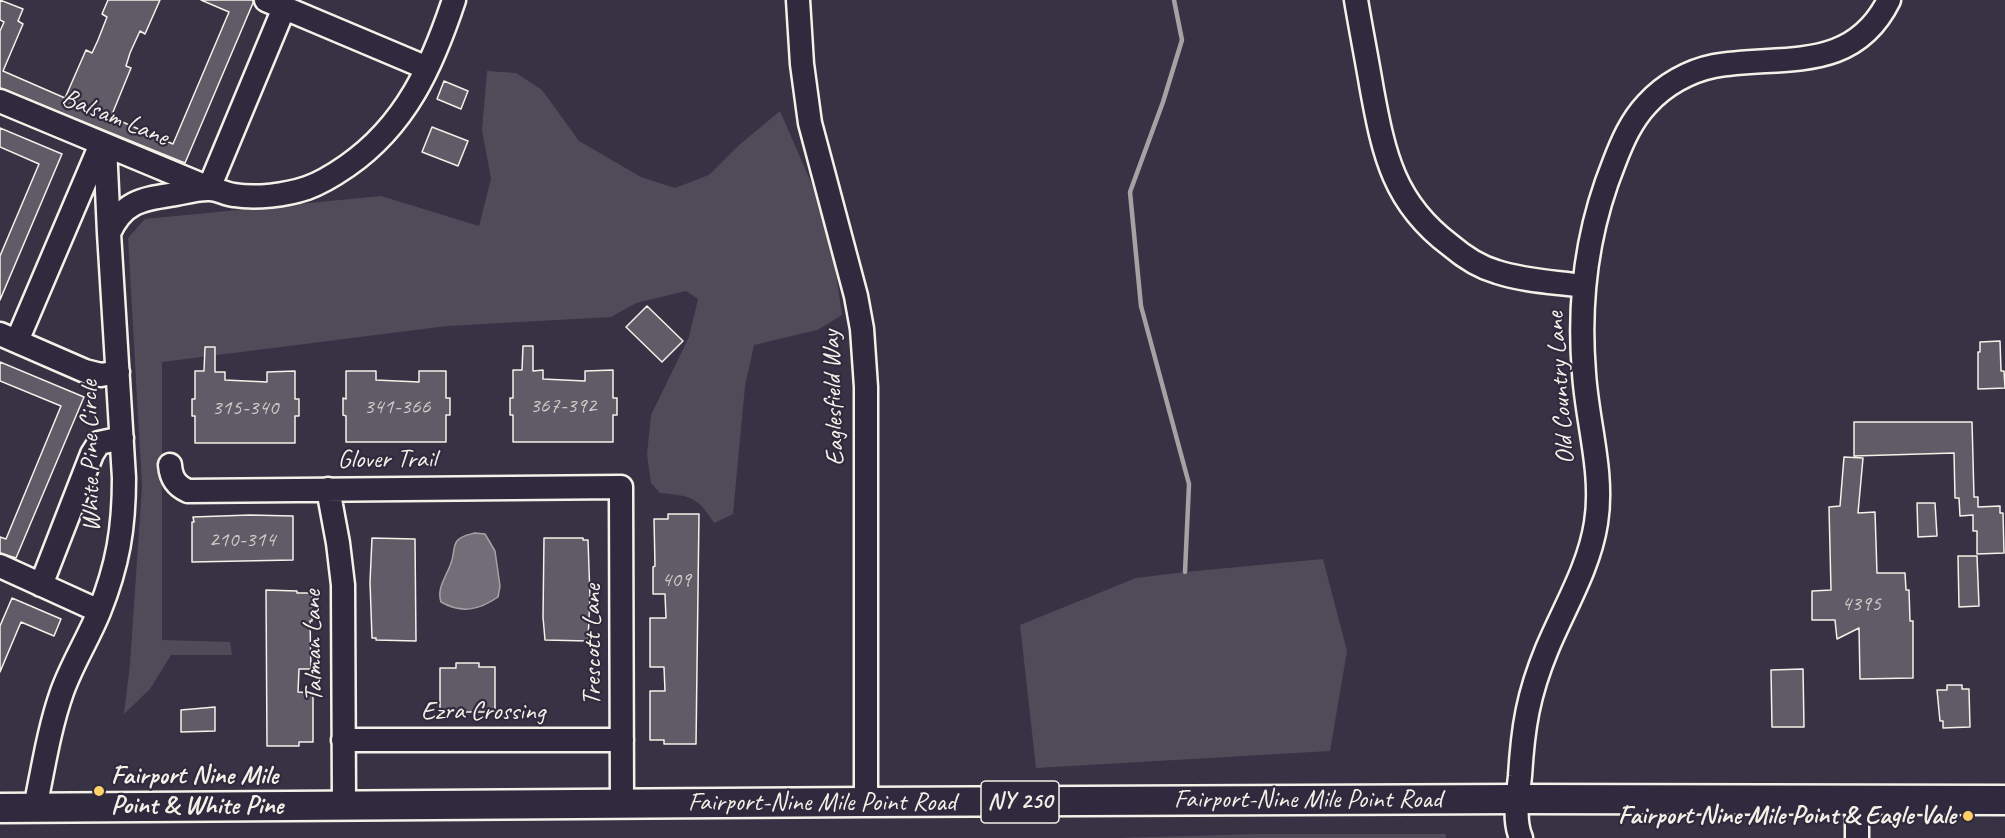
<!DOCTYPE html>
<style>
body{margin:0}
canvas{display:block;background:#373244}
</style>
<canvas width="2005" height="838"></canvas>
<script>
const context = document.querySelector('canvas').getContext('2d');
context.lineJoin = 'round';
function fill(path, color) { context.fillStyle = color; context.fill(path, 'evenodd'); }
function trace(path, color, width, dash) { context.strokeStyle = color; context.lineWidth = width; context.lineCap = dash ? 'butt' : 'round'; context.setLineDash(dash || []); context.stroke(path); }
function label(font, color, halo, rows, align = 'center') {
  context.font = font + ' Caveat,sans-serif'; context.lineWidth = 4.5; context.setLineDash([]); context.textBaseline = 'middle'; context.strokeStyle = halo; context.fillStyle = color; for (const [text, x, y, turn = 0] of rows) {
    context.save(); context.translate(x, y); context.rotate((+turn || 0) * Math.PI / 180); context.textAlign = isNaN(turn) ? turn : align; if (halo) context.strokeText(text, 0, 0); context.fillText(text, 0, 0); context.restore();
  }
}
fill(new Path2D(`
 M 487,71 L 516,73 L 542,90 L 579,141 L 641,177 L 675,188 L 709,175 L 738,146 L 780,111 L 816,194 L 835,266 L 842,315 L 817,330 L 754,345 L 745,386 L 733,514 L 714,523 C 697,496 691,496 660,493 L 651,483 L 647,454 L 651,415 L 689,337 L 698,299 L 686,291 L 636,303 L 611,317 L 447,326 L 162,362 L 162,640 L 230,642 L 232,655 L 171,655 L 150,689 L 124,714 L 130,664 L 142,486 L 128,238 L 145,219 L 381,196 L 479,226 L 491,179 L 482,130 Z
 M 1323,559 L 1347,651 L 1330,751 L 1036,768 L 1020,625 L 1136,578 L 1185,572 Z
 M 1259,834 L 1446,834 L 1446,838 L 1116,838 Z`), '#504b59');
const water = new Path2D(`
 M 475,533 L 485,534 L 495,551 L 500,586 L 498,597 C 479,610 462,614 441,602 C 436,587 448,575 452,560 C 454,554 453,546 457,541 C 462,535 468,535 475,533 Z`);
fill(water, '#726e77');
trace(water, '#a6a2a4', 1.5);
trace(new Path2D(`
 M 1174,0 L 1182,40 L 1163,102 L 1130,192 L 1141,306 L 1189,484 L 1185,572`), '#a6a2a4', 4.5);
const building = new Path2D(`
 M 0,0 L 23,9 L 18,21 L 23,24 L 3,71 L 65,98 L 86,50 L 92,53 L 98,40 L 107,17 L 102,14 L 108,0 L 160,0 L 145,34 L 140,31 L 130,53 L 126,66 L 131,68 L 111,117 L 173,144 L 229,12 L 201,0 L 253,0 L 253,3 L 185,163 L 0,88 L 0,31 L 4,22 L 0,20 Z
 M 444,81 L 468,91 L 461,109 L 437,99 Z
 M 432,127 L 468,141 L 458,166 L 422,152 Z
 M 0,128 L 62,154 L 0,300 L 0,256 L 39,164 L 0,147 Z
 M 647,306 L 683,341 L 662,362 L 626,327 Z
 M 2000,341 L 2001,371 L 2004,371 L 2005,388 L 1978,389 L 1978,352 L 1980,352 L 1980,342 Z
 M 523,346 L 533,346 L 533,371 L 543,370 L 543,379 L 585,381 L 585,371 L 613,370 L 613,398 L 617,398 L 617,415 L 613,415 L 613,442 L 513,442 L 513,415 L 510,415 L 510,398 L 513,398 L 513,370 L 522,370 Z
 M 205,347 L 215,347 L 215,372 L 225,372 L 225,380 L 267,382 L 267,372 L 295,371 L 295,399 L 299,399 L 299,416 L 295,416 L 295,443 L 195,443 L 195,416 L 192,416 L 192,399 L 195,399 L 195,371 L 204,371 Z
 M 0,362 L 84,397 L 16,558 L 0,553 L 0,537 L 6,539 L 61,406 L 0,381 Z
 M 346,371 L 376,371 L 376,380 L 419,382 L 419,371 L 446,371 L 446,398 L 450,398 L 450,415 L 446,415 L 446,442 L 346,442 L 346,416 L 343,415 L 343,398 L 346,399 Z
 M 1854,422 L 1972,422 L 1974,497 L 1978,497 L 1978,507 L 2000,506 L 2000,513 L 2003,513 L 2004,553 L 1977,554 L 1977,531 L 1973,531 L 1973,515 L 1960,516 L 1959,498 L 1955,498 L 1954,453 L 1854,456 Z
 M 1844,457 L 1863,458 L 1858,513 L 1875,512 L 1877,573 L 1905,573 L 1906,590 L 1909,590 L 1910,621 L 1913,621 L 1913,678 L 1860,679 L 1859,628 L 1837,639 L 1835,620 L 1812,620 L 1812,591 L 1831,590 L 1829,507 L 1840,506 Z
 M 1917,503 L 1935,503 L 1937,536 L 1918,537 Z
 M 668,514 L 699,514 L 696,744 L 664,744 L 664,740 L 650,740 L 650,691 L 665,691 L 664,667 L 650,667 L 650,618 L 666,618 L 665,594 L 653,594 L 653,567 L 655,566 L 654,519 L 668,519 Z
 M 250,515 L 293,516 L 293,560 L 192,562 L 192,522 L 194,522 L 193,517 Z
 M 372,538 L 415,539 L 416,641 L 376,640 L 376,638 L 372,638 L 370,582 Z
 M 544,538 L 583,538 L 583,540 L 588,540 L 590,597 L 588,641 L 545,640 L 543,617 Z
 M 1958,556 L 1977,556 L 1979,606 L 1959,607 Z
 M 266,590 L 297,591 L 297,593 L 312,593 L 312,621 L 310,621 L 311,669 L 299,669 L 298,692 L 313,693 L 313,742 L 299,742 L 299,746 L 267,746 Z
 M 12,598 L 61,619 L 54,636 L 21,622 L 0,672 L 0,626 Z
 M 456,663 L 479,663 L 479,667 L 495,667 L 495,712 L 440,712 L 440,668 L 456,668 Z
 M 1803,669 L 1804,727 L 1772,727 L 1771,670 Z
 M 1947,685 L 1962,685 L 1962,689 L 1969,689 L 1970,727 L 1943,728 L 1943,721 L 1940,721 L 1937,690 L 1947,690 Z
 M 215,707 L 215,731 L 181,732 L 181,710 Z`);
fill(building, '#5f5c67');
trace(building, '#f4f1e8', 1.5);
const minor = new Path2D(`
 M 266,0 L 427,68
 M 798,0 L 802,64 L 810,123 L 856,296 L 862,329 L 866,387 L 866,802
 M 1356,0 C 1361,30 1367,60 1372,90 C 1384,155 1394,203 1450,245 C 1464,257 1479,267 1497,272 C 1525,281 1555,282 1583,286
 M 0,101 L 209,188 L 284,8
 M 105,146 L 109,233
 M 0,334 L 85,371 L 101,375 L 118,372
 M 17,341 L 101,144
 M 170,465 C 171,478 176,486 188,491 L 621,487 L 622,804
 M 328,489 L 338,543 L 343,585 L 344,804
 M 0,566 L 99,611
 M 41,585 L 92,454 L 99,443 L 122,438
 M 343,740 L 622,740
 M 35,808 C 43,769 49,729 62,692 C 72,664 88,639 99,612 C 118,565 124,528 124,478 L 109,233 C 124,200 144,199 176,194 C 186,192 197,189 208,189 C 216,188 225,194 234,195 C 256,199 286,195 307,188 C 321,183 334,175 347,166 C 406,125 432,66 454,0
 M 1521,838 C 1513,819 1518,796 1520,776 C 1523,727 1528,695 1547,649 C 1564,608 1589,568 1596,523 C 1604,473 1587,422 1584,373 C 1578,300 1587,230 1614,163 C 1622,142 1631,121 1647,104 C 1664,85 1689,71 1714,66 C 1781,54 1852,75 1889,0
 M 1857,838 L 1857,800`);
const major = new Path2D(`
 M 0,808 L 866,802 L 1517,799 L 2005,800`);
trace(minor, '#f4f1e8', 27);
trace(major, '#f4f1e8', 33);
trace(minor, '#2f2a3d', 22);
trace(major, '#2f2a3d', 28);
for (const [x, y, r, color] of [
 [99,791,6,"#ffd166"],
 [1968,816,6,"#ffd166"]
]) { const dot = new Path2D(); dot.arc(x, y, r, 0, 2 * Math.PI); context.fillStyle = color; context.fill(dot); trace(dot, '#2f2a3d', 2); }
label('22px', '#cfccc8', null, [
 ["367-392",563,406],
 ["341-366",397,407],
 ["315-340",245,408],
 ["210-314",242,540],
 ["409",676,580],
 ["4395",1861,604]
]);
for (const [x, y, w] of [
 [1020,802,78]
]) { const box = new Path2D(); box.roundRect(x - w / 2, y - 21, w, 42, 4.5); context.fillStyle = '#2f2a3d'; context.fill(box); trace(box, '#f4f1e8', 1.5); }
label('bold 24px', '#f4f1e8', null, [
 ["NY 250",1020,802]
]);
label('26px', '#f4f1e8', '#2f2a3d', [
 ["Balsam Lane",115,118,22],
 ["Old Country Lane",1561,388,-94],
 ["Eaglesfield Way",834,398,-92],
 ["White Pine Circle",91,456,-91],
 ["Glover Trail",387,460],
 ["Trescott Lane",593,645,-90],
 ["Talman Lane",314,646,-91],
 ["Ezra Crossing",483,712],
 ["Fairport-Nine Mile Point Road",1308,800],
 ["Fairport-Nine Mile Point Road",822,803]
]);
label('bold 26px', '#f4f1e8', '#2f2a3d', [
 ["Fairport Nine Mile",111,776],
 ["Point & White Pine",111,806],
 ["Fairport Nine Mile Point & Eagle Vale",1956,816,"right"]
], 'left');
</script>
